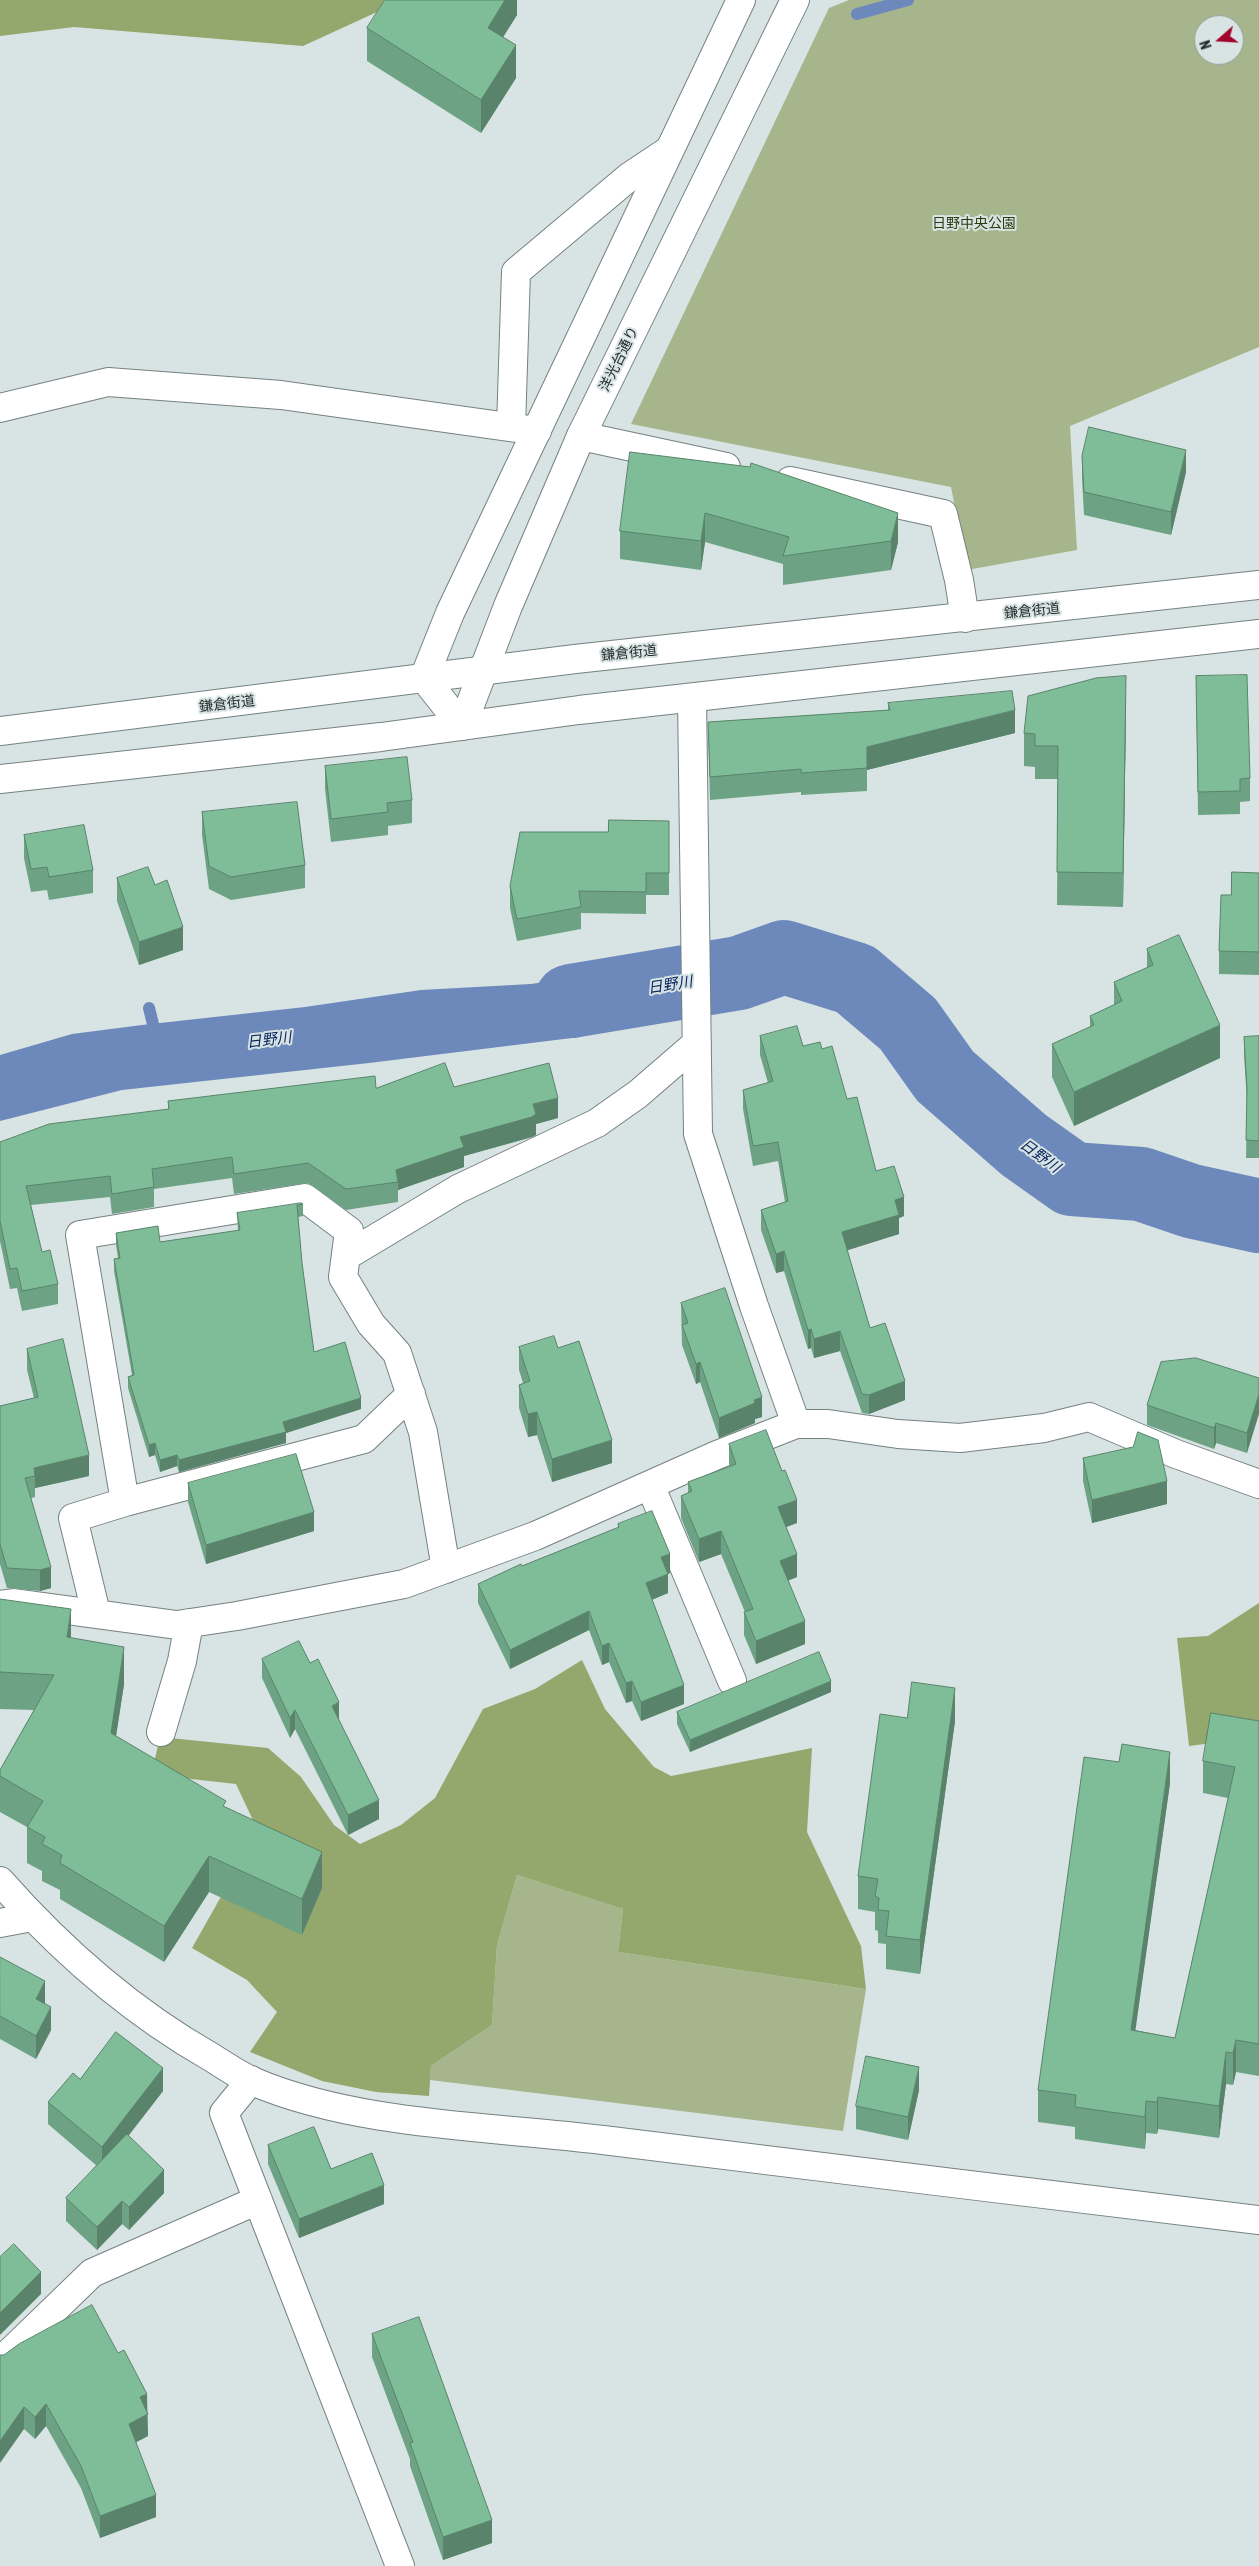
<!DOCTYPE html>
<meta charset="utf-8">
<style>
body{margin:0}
#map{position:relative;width:1259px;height:2566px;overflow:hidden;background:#d7e4e3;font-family:"Asap Condensed",sans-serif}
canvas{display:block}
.north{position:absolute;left:1194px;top:15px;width:50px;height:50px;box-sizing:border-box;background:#d7e4e3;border:1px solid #919b9a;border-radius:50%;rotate:251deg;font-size:14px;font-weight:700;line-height:20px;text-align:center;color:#282d2d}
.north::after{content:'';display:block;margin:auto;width:18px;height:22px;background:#a2032c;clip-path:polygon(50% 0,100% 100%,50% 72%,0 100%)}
</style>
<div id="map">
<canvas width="1259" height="2566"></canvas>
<div class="north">N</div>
</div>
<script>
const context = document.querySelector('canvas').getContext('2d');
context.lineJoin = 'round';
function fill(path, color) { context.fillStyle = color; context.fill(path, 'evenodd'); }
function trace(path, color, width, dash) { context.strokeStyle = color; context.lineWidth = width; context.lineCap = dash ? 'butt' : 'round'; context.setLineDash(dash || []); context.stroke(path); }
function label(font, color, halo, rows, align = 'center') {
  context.font = font + ' "Asap Condensed","Noto Sans JP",sans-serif'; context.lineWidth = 4; context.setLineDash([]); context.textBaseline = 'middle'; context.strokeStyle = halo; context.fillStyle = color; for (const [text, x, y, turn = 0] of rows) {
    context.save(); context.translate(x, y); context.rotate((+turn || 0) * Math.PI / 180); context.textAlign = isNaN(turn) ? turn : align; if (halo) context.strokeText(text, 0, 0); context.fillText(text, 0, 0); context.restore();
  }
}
fill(new Path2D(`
 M 849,0 L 1259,0 L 1259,347 L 1070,426 L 1077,550 L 967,570 L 951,487 L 631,424 L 829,8 ZM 1204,25 L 1234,25 L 1234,55 L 1204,55 Z
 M 517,1875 L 623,1909 L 618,1952 L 866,1989 L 843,2131 L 430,2080 L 431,2066 L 492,2025 L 497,1945 Z`), '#a7b58c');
fill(new Path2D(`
 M 0,0 L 385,0 L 377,12 L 303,46 L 74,27 L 0,36 Z
 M 1259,1603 L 1259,1737 L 1189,1746 L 1177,1638 L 1208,1636 Z
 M 582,1660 L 605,1709 L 654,1767 L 671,1776 L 812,1748 L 807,1832 L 861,1946 L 866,1989 L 618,1952 L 623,1909 L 517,1875 L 497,1945 L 492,2025 L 431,2066 L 429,2096 L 376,2092 L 322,2081 L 250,2052 L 277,2012 L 247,1980 L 192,1948 L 258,1831 L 236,1784 L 173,1777 L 150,1780 L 160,1737 L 268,1748 L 301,1777 L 334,1825 L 360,1844 L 401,1825 L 435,1798 L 483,1709 L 535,1689 Z`), '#94a76c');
fill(new Path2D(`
 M 672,962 L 674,1010 L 580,1037 L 369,1063 L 122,1090 L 0,1121 L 0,1055 L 72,1034 L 142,1025 L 305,1007 L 421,990 L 531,984 Z`), '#6d88bb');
trace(new Path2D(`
 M 857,14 L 908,0
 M 149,1008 L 157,1040`), '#6d88bb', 12);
trace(new Path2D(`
 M 571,1001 L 739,973 L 784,957 L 855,979 L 908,1024 L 945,1076 L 1024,1145 L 1072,1179 L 1141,1184 L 1191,1201 L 1259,1216`), '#6d88bb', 74);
const street = new Path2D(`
 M 0,408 L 108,382 L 281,395 L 537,431
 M 511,427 L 516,272 L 629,177 L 668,151
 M 581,436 L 726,467
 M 790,481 L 943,514 L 959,580 L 965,618
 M 346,1256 L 458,1189 L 597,1123 L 638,1094 L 697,1043
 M 796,1424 L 828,1424 L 898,1434 L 960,1438 L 1044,1428 L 1089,1417 L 1176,1454 L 1259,1484
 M 650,1485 L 732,1681
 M 125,1502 L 364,1439 L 411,1394
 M 0,1605 L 14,1603 L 177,1625 L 237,1616 L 404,1584 L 535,1536 L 717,1455 L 796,1424 L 754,1306 L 698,1134 L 692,698
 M 96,1613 L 73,1518 L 125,1502 L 80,1235 L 305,1198 L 349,1231 L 343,1277 L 371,1324 L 397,1353 L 423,1432 L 446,1569
 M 161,1732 L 182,1661 L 189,1623
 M 0,1923 L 32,1917
 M 251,2080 L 224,2113 L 400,2566
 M 0,2362 L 92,2273 L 258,2200`);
const secondary = new Path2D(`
 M 462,726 L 424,678 L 450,613 L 741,0
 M 462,726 L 508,606 L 581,436 L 795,0
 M 0,1881 C 60,1949 132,2012 211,2057 C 224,2065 238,2075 252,2081 C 357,2126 490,2126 603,2140 C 822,2167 1040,2194 1259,2220`);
const primary = new Path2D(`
 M 0,731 L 575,659 L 1259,585
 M 0,779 L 381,737 L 579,710 L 1259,634`);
trace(street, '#768181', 30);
trace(secondary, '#768181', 30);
trace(primary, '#768181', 30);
trace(street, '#fff', 28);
trace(secondary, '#fff', 28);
trace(primary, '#fff', 28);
fill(new Path2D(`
 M 517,0 L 517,15 L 503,37 L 516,78 L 481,133 L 367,61 L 367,28 Z
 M 630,452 L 898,542 L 891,570 L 783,585 L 783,564 L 705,542 L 701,570 L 620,559 L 620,531 Z
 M 1082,456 L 1186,472 L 1171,535 L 1084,515 L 1082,479 Z
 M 1196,676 L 1250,778 L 1250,801 L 1240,802 L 1240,814 L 1198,815 Z
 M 888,703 L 1015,733 L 867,770 L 867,791 L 801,795 L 801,792 L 710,800 L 708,722 L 888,710 Z
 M 1126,709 L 1123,907 L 1057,905 L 1058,779 L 1035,779 L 1035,767 L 1024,766 L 1024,733 Z
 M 325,766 L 412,800 L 412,823 L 388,826 L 388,835 L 331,842 L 325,789 Z
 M 202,812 L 305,865 L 305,888 L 231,900 L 209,889 L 202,835 Z
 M 669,821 L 669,895 L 646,895 L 646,914 L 581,913 L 581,929 L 517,941 L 510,908 L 510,886 L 608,832 Z
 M 24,835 L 93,870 L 93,893 L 49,900 L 47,890 L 31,892 L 24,858 Z
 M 1259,873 L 1259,975 L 1219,974 L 1219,951 L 1231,895 Z
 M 117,878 L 155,885 L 183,950 L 139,965 L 117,901 Z
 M 1147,949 L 1220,1058 L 1074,1126 L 1052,1077 L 1052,1044 L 1090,1027 L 1090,1016 L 1114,1005 L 1114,982 L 1147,968 Z
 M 760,1036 L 803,1046 L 822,1049 L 847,1099 L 876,1171 L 904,1216 L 899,1218 L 899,1234 L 847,1250 L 870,1328 L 905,1400 L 869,1414 L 862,1413 L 840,1351 L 814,1358 L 811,1348 L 808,1349 L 784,1271 L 776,1273 L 761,1230 L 761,1210 L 785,1202 L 778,1161 L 753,1166 L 743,1109 L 743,1090 L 768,1083 L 760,1055 Z
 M 1259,1036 L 1259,1158 L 1246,1158 L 1247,1101 L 1244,1055 L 1244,1037 Z
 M 454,1087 L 558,1118 L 536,1124 L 536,1135 L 532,1137 L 464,1156 L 464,1167 L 398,1190 L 398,1202 L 346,1210 L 308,1183 L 234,1194 L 232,1178 L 154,1189 L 154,1207 L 112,1214 L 110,1197 L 31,1205 L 42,1252 L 58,1284 L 58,1304 L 22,1311 L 17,1288 L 10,1289 L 0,1241 L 0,1142 L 168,1109 L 168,1101 L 376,1088 Z
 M 303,1204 L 303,1216 L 298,1217 L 302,1263 L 314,1352 L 361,1409 L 286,1433 L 286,1443 L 179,1472 L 177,1466 L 160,1472 L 155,1455 L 149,1457 L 128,1388 L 128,1377 L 132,1375 L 114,1271 L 114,1259 L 118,1258 L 116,1245 L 116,1233 L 160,1242 L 238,1231 L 237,1213 Z
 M 681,1303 L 762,1417 L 755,1419 L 755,1423 L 719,1438 L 700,1382 L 696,1384 L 682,1345 Z
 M 519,1347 L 612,1463 L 552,1482 L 537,1435 L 528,1437 L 519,1408 L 519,1385 L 523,1383 L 519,1370 Z
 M 27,1349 L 89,1476 L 35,1488 L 35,1497 L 31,1498 L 51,1588 L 40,1591 L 7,1588 L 0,1564 L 0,1406 L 34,1398 L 27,1370 Z
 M 1259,1378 L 1247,1453 L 1216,1443 L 1214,1449 L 1147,1425 L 1147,1405 Z
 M 729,1444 L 797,1523 L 786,1527 L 797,1577 L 788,1580 L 805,1644 L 756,1664 L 744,1635 L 744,1612 L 745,1612 L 721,1554 L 699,1562 L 681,1518 L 681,1496 L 688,1493 L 688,1482 L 729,1467 Z
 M 1083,1458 L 1167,1504 L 1092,1523 L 1083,1481 Z
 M 188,1483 L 314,1531 L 206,1564 L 188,1502 Z
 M 618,1524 L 670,1573 L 668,1574 L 668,1593 L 652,1600 L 684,1704 L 641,1721 L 632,1701 L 626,1703 L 609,1662 L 602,1665 L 589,1630 L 510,1669 L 478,1603 L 478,1584 L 618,1528 Z
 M 0,1599 L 71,1638 L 124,1684 L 116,1736 L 226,1808 L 322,1888 L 302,1935 L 209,1892 L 164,1962 L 60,1899 L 60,1890 L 42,1881 L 42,1871 L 27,1863 L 27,1827 L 0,1812 L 0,1770 L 34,1710 L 0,1709 Z
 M 262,1659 L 310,1663 L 379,1819 L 348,1835 L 295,1729 L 290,1738 L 262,1678 Z
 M 831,1692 L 690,1752 L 677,1724 L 677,1712 Z
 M 907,1718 L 955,1721 L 920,1974 L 886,1969 L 886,1944 L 878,1943 L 878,1931 L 875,1930 L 875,1912 L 858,1909 L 858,1876 Z
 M 1259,1721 L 1259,2076 L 1236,2072 L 1233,2085 L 1226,2084 L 1219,2138 L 1158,2129 L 1157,2134 L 1146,2133 L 1145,2149 L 1075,2139 L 1075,2127 L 1038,2122 L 1038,2090 L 1170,1783 L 1135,2030 L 1175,2038 L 1228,1798 L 1203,1793 L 1203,1761 Z
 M 0,1957 L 45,2004 L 51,2030 L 36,2059 L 0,2039 Z
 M 80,2079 L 163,2091 L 128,2136 L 164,2193 L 129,2230 L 122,2224 L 97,2250 L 66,2221 L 66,2198 L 97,2166 L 48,2124 L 48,2102 Z
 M 919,2090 L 908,2140 L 856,2129 L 856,2106 Z
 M 268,2145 L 331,2169 L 384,2204 L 299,2238 L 268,2164 Z
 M 372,2334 L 492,2543 L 443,2560 L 410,2466 L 410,2459 L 372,2357 Z
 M 0,2355 L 147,2412 L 148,2436 L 136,2442 L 156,2517 L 100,2538 L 81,2488 L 46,2426 L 35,2439 L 24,2429 Z`), '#6da384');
fill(new Path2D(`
 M 505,0 L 517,0 L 517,15 L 488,61 L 488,28 Z
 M 516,45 L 516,78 L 481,133 L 481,100 Z
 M 1186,450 L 1186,472 L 1171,535 L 1171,512 Z
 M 705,513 L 705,542 L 701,570 L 701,541 Z
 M 898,513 L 898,542 L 891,570 L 891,541 Z
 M 1126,676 L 1126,709 L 1123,907 L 1123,873 Z
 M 1015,710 L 1015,733 L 867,770 L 867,747 Z
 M 183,927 L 183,950 L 139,965 L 139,942 Z
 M 1220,1025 L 1220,1058 L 1074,1126 L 1074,1092 Z
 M 558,1098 L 558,1118 L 536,1124 L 536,1135 L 532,1137 L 464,1156 L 464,1167 L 398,1190 L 398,1182 L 396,1170 L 460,1137 L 533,1104 Z
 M 904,1197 L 904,1216 L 899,1218 L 899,1234 L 842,1252 L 842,1232 L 895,1200 Z
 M 784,1251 L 784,1271 L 776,1273 L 776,1254 Z
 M 811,1329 L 811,1348 L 808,1349 L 808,1330 Z
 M 840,1331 L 840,1351 L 814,1358 L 814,1339 Z
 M 700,1362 L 700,1382 L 696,1384 L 696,1364 Z
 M 905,1381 L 905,1400 L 869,1414 L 869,1395 Z
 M 1259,1394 L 1259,1414 L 1247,1453 L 1247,1433 Z
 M 762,1397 L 762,1417 L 755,1419 L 755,1423 L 719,1438 L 719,1418 L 754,1400 Z
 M 361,1398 L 361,1409 L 286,1433 L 286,1443 L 179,1472 L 179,1460 L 283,1422 Z
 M 537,1412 L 537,1435 L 528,1437 L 528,1414 Z
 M 1216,1423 L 1216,1443 L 1214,1449 L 1214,1428 Z
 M 612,1440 L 612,1463 L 552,1482 L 552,1459 Z
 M 155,1443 L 155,1455 L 149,1457 L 149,1445 Z
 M 89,1455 L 89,1476 L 35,1488 L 35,1476 L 34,1468 Z
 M 177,1455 L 177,1466 L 160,1472 L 160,1460 Z
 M 1167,1481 L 1167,1504 L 1092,1523 L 1092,1500 Z
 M 797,1500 L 797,1523 L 778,1530 L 778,1507 Z
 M 314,1512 L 314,1531 L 206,1564 L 206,1545 Z
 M 721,1531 L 721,1554 L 699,1562 L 699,1539 Z
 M 670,1554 L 670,1573 L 661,1576 L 661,1557 Z
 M 797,1554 L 797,1577 L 780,1584 L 780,1561 Z
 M 51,1567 L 51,1588 L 40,1591 L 40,1570 Z
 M 668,1574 L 668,1593 L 646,1602 L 646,1583 Z
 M 71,1609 L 71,1646 L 67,1637 Z
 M 589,1611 L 589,1630 L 510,1669 L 510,1650 Z
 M 805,1621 L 805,1644 L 756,1664 L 756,1641 Z
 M 609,1643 L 609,1662 L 602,1665 L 602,1646 Z
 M 124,1647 L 124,1684 L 111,1769 L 111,1733 Z
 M 632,1681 L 632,1701 L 626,1703 L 626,1683 Z
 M 831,1681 L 831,1692 L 690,1752 L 690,1740 Z
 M 684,1685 L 684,1704 L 641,1721 L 641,1702 Z
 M 955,1688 L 955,1721 L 920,1974 L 920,1940 Z
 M 339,1702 L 339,1722 L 332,1706 Z
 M 295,1710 L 295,1729 L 290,1738 L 290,1718 Z
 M 1170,1752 L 1170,1783 L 1131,2062 L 1131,2030 Z
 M 379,1800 L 379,1819 L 348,1835 L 348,1815 Z
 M 322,1852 L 322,1888 L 302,1935 L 302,1899 Z
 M 209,1856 L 209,1892 L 164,1962 L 164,1926 Z
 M 45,1981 L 45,2004 L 36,1999 Z
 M 51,2007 L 51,2030 L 36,2059 L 36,2036 Z
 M 1236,2040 L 1236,2072 L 1233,2085 L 1233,2053 Z
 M 1226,2052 L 1226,2084 L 1219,2138 L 1219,2106 Z
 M 919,2067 L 919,2090 L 908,2140 L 908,2117 Z
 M 163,2068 L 163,2091 L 102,2170 L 102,2147 Z
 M 1158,2097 L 1158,2129 L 1157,2134 L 1157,2102 Z
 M 1146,2101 L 1146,2133 L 1145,2149 L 1145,2117 Z
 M 164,2170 L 164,2193 L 129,2230 L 129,2207 Z
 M 384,2185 L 384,2204 L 299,2238 L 299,2219 Z
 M 122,2201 L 122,2224 L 97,2250 L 97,2227 Z
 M 41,2272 L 41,2294 L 0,2335 L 0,2313 Z
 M 147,2394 L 148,2436 L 129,2446 L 129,2424 L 140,2397 Z
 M 46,2404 L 46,2426 L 35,2439 L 35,2417 Z
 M 24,2407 L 24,2429 L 0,2463 L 0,2441 Z
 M 156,2495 L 156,2517 L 100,2538 L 100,2516 Z
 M 492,2520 L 492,2543 L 443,2560 L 443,2537 Z`), '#59846b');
const building = new Path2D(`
 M 385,0 L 505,0 L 488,28 L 516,45 L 481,100 L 367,28 Z
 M 1089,427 L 1186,450 L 1171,512 L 1084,492 L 1082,456 Z
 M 630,452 L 750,467 L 751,463 L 898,513 L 891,541 L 783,556 L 789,537 L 705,513 L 701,541 L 620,531 Z
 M 1247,675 L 1250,778 L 1240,779 L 1240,791 L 1198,792 L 1196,676 Z
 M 1126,676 L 1123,873 L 1057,872 L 1058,746 L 1035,746 L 1035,734 L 1024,733 L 1028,696 L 1096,678 Z
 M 1012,691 L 1015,710 L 867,747 L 867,768 L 801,773 L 801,769 L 710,777 L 708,722 L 890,710 L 888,703 Z
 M 407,757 L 412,800 L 387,803 L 388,812 L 331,819 L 325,766 Z
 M 297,802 L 305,865 L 231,877 L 209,866 L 202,812 Z
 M 609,820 L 669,821 L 669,873 L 646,873 L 646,892 L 579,891 L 581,907 L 517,919 L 510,886 L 520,832 L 608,832 Z
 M 84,825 L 93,870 L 49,877 L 47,867 L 31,869 L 24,835 Z
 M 148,867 L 155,885 L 167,880 L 183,927 L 139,942 L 117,878 Z
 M 1232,872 L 1259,873 L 1259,952 L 1219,951 L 1221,895 L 1231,895 Z
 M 1179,935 L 1220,1025 L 1074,1092 L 1052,1044 L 1094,1025 L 1090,1016 L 1122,1001 L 1114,982 L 1153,965 L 1147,949 Z
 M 797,1026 L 803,1046 L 820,1042 L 822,1049 L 832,1046 L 847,1099 L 857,1097 L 876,1171 L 894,1166 L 904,1197 L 895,1200 L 899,1215 L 842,1232 L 870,1328 L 885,1323 L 905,1381 L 869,1395 L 862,1394 L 840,1331 L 814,1339 L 811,1329 L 808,1330 L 784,1251 L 776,1254 L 761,1210 L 788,1201 L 778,1142 L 753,1146 L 743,1090 L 773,1081 L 760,1036 Z
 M 1259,1036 L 1259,1141 L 1246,1140 L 1247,1089 L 1244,1037 Z
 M 445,1063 L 454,1087 L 549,1063 L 558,1098 L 533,1104 L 536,1114 L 532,1117 L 460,1137 L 464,1147 L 396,1170 L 398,1182 L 346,1189 L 308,1163 L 234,1174 L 232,1157 L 152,1169 L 154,1187 L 112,1194 L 110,1176 L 26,1186 L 42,1252 L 50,1250 L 58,1284 L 22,1291 L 17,1268 L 10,1269 L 0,1221 L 0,1142 L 49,1124 L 169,1109 L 168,1101 L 375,1076 L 376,1088 Z
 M 301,1203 L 303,1204 L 297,1205 L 302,1263 L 314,1352 L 345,1342 L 361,1398 L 283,1422 L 286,1432 L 179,1460 L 177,1455 L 160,1460 L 155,1443 L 149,1445 L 128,1377 L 134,1375 L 114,1259 L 120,1258 L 116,1233 L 158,1226 L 160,1242 L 240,1230 L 237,1213 Z
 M 725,1288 L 762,1397 L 754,1400 L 755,1403 L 719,1418 L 700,1362 L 696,1364 L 682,1325 L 688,1323 L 681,1303 Z
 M 554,1336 L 558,1348 L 579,1341 L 612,1440 L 552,1459 L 537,1412 L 528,1414 L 519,1385 L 530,1381 L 519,1347 Z
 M 63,1339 L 89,1455 L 34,1468 L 35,1476 L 25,1478 L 51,1567 L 40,1570 L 7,1568 L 0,1544 L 0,1406 L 38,1397 L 27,1349 Z
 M 1196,1358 L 1259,1378 L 1259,1394 L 1247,1433 L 1216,1423 L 1214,1428 L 1147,1405 L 1161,1362 Z
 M 766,1430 L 782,1471 L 785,1470 L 797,1500 L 778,1507 L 797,1554 L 780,1561 L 805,1621 L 756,1641 L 744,1612 L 753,1609 L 721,1531 L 699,1539 L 681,1496 L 692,1491 L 688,1482 L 736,1464 L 729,1444 Z
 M 1138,1432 L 1158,1440 L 1167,1481 L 1092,1500 L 1083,1458 L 1133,1447 Z
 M 296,1454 L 314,1512 L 206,1545 L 188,1483 Z
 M 652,1511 L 670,1554 L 661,1557 L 668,1574 L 646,1583 L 684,1685 L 641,1702 L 632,1681 L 626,1683 L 609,1643 L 602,1646 L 589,1611 L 510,1650 L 478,1584 L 521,1564 L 522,1566 L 619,1527 L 618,1524 Z
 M 0,1599 L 71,1609 L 67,1637 L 124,1647 L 111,1733 L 226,1801 L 223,1806 L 322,1852 L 302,1899 L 209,1856 L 164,1926 L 60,1863 L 62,1855 L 42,1844 L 45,1837 L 27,1827 L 43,1801 L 0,1776 L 0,1770 L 54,1675 L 0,1672 Z
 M 299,1641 L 310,1663 L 318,1659 L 339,1702 L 332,1706 L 379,1800 L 348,1815 L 295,1710 L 290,1718 L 262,1659 Z
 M 819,1652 L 831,1681 L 690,1740 L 677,1712 Z
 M 912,1682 L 955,1688 L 920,1940 L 886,1936 L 889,1911 L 878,1910 L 879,1898 L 875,1896 L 878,1879 L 858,1876 L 880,1714 L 907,1718 Z
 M 1211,1713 L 1259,1721 L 1259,2044 L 1236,2040 L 1233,2053 L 1226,2052 L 1219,2106 L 1158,2097 L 1157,2102 L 1146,2101 L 1145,2117 L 1075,2107 L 1076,2095 L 1038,2090 L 1084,1757 L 1119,1762 L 1122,1744 L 1170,1752 L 1131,2030 L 1175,2038 L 1235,1767 L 1203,1761 Z
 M 0,1957 L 45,1981 L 36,1999 L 51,2007 L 36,2036 L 0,2016 Z
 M 116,2032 L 163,2068 L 102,2147 L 48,2102 L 73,2073 L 80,2079 Z
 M 866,2056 L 919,2067 L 908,2117 L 856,2106 Z
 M 314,2127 L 331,2169 L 372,2153 L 384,2185 L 299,2219 L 268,2145 Z
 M 127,2134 L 164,2170 L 129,2207 L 122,2201 L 97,2227 L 66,2198 Z
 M 14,2244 L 41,2272 L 0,2313 L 0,2257 Z
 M 92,2305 L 118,2353 L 124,2350 L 147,2394 L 140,2397 L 148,2414 L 129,2424 L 156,2495 L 100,2516 L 81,2466 L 46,2404 L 35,2417 L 24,2407 L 0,2441 L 0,2355 L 4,2355 L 19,2344 Z
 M 419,2317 L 492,2520 L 443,2537 L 410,2443 L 413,2442 L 372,2334 Z`);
fill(building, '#7fbd99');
trace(building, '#59846b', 1);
label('14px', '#2e3a0e', '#d7e4e3', [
 ["日野中央公園",974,224]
]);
label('14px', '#282d2d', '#d7e4e3', [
 ["洋光台通り",619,359,-64],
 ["鎌倉街道",1032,611,-6],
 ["鎌倉街道",629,653,-6],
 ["鎌倉街道",227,704,-7]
]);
label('italic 15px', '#072461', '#d7e4e3', [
 ["日野川",670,985,-9],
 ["日野川",269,1040,-7],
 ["日野川",1040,1156,36]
]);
</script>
